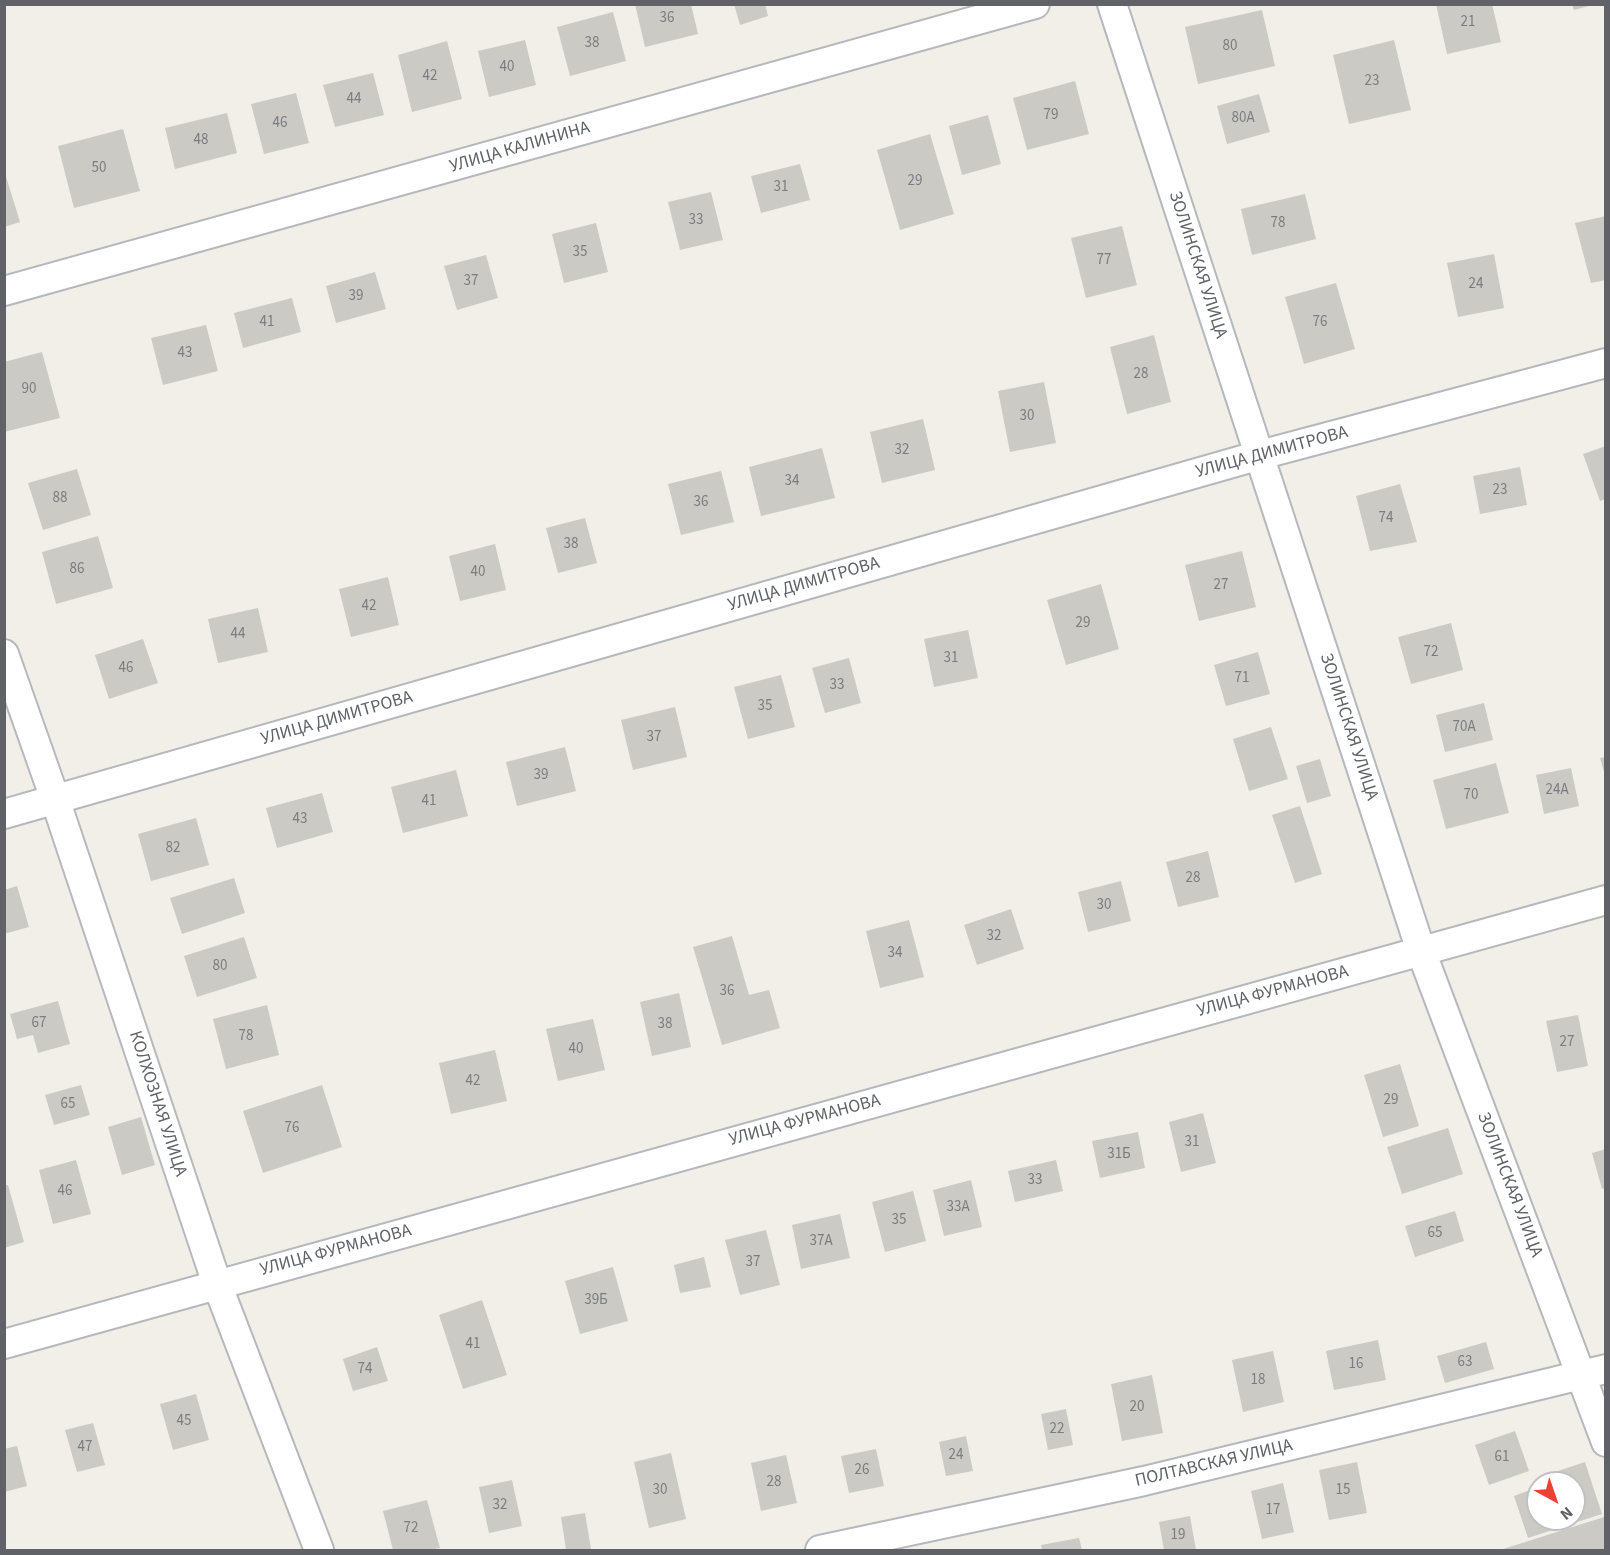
<!DOCTYPE html>
<meta charset="utf-8">
<style>
body{margin:0}
#map{position:relative;width:1610px;height:1555px;overflow:hidden;background:#f1efe8;font-family:"Source Sans 3",sans-serif}
canvas{display:block}
.frame{position:absolute;inset:0;border:6px solid #5f6368;pointer-events:none}
.north{position:absolute;left:1526px;top:1471px;width:60px;height:60px;box-sizing:border-box;background:#fff;border:2px solid #bfc1c3;border-radius:50%;rotate:140deg;font-size:16px;font-weight:700;line-height:24px;text-align:center;color:#5f6368}
.north::after{content:'';display:block;margin:auto;width:21px;height:27px;background:#ea4335;clip-path:polygon(50% 0,100% 100%,50% 72%,0 100%)}
</style>
<div id="map">
<canvas width="1610" height="1555"></canvas>
<div class="frame"></div>
<div class="north">N</div>
</div>
<script>
const context = document.querySelector('canvas').getContext('2d');
context.lineJoin = 'round';
function fill(path, color) { context.fillStyle = color; context.fill(path, 'evenodd'); }
function trace(path, color, width, dash) { context.strokeStyle = color; context.lineWidth = width; context.lineCap = dash ? 'butt' : 'round'; context.setLineDash(dash || []); context.stroke(path); }
function label(font, color, halo, rows, align = 'center') {
  context.font = font + ' "Source Sans 3",sans-serif'; context.lineWidth = 6; context.setLineDash([]); context.textBaseline = 'middle'; context.strokeStyle = halo; context.fillStyle = color; for (const [text, x, y, turn = 0] of rows) {
    context.save(); context.translate(x, y); context.rotate((+turn || 0) * Math.PI / 180); context.textAlign = isNaN(turn) ? turn : align; if (halo) context.strokeText(text, 0, 0); context.fillText(text, 0, 0); context.restore();
  }
}
fill(new Path2D(`
 M 635,4 L 691,4 L 698,34 L 645,47 Z
 M 734,4 L 765,4 L 768,16 L 740,25 Z
 M 1436,4 L 1492,4 L 1501,42 L 1447,54 Z
 M 1572,4 L 1593,4 L 1593,5 L 1574,10 Z
 M 1262,10 L 1275,66 L 1198,84 L 1185,27 Z
 M 613,12 L 626,61 L 570,76 L 557,27 Z
 M 525,40 L 536,85 L 489,97 L 478,51 Z
 M 1394,40 L 1411,110 L 1349,124 L 1333,55 Z
 M 447,41 L 462,99 L 412,112 L 398,55 Z
 M 373,73 L 384,115 L 335,127 L 323,85 Z
 M 1075,81 L 1089,134 L 1027,150 L 1013,98 Z
 M 296,93 L 309,143 L 264,154 L 251,104 Z
 M 1259,94 L 1270,132 L 1227,144 L 1217,106 Z
 M 227,113 L 237,153 L 175,169 L 165,128 Z
 M 988,115 L 1001,164 L 962,175 L 949,126 Z
 M 123,129 L 140,191 L 74,208 L 58,146 Z
 M 930,134 L 954,214 L 900,230 L 877,150 Z
 M 800,164 L 810,200 L 761,213 L 751,176 Z
 M 4,170 L 20,222 L 4,227 Z
 M 711,192 L 723,240 L 680,250 L 668,202 Z
 M 1305,194 L 1316,239 L 1252,255 L 1241,209 Z
 M 1606,216 L 1606,280 L 1591,283 L 1575,223 Z
 M 596,223 L 608,272 L 564,283 L 552,234 Z
 M 1122,226 L 1137,285 L 1086,298 L 1071,238 Z
 M 1494,254 L 1504,308 L 1458,317 L 1447,263 Z
 M 486,255 L 498,298 L 457,310 L 444,266 Z
 M 375,272 L 386,309 L 336,323 L 326,286 Z
 M 1336,283 L 1355,349 L 1304,364 L 1285,297 Z
 M 292,298 L 301,332 L 243,348 L 234,313 Z
 M 206,325 L 218,371 L 163,385 L 151,338 Z
 M 1154,335 L 1171,402 L 1127,414 L 1110,347 Z
 M 42,352 L 60,418 L 4,432 L 4,362 Z
 M 1044,382 L 1056,443 L 1010,452 L 998,391 Z
 M 923,419 L 935,470 L 882,483 L 870,432 Z
 M 1606,446 L 1606,499 L 1600,501 L 1583,454 Z
 M 822,448 L 835,498 L 761,516 L 749,467 Z
 M 1520,467 L 1527,505 L 1480,514 L 1473,476 Z
 M 77,469 L 91,515 L 43,530 L 28,483 Z
 M 721,471 L 734,522 L 681,535 L 668,484 Z
 M 1400,484 L 1417,542 L 1370,551 L 1356,496 Z
 M 585,518 L 597,563 L 558,573 L 546,528 Z
 M 98,536 L 113,588 L 56,604 L 42,552 Z
 M 495,544 L 506,590 L 460,601 L 449,556 Z
 M 1242,551 L 1256,607 L 1199,621 L 1185,565 Z
 M 388,577 L 399,625 L 351,637 L 339,589 Z
 M 1101,584 L 1119,649 L 1066,665 L 1047,600 Z
 M 258,608 L 268,652 L 218,663 L 208,619 Z
 M 1451,623 L 1463,670 L 1411,684 L 1398,637 Z
 M 968,630 L 978,678 L 934,687 L 924,639 Z
 M 143,639 L 158,683 L 109,699 L 95,655 Z
 M 1258,652 L 1270,694 L 1226,706 L 1214,665 Z
 M 849,658 L 861,703 L 825,713 L 812,668 Z
 M 781,675 L 795,727 L 748,739 L 734,687 Z
 M 1484,703 L 1493,740 L 1445,752 L 1436,715 Z
 M 675,707 L 687,757 L 633,770 L 621,720 Z
 M 1271,727 L 1288,779 L 1249,791 L 1233,739 Z
 M 565,747 L 576,791 L 517,806 L 506,762 Z
 M 1606,757 L 1606,775 L 1605,775 L 1600,758 Z
 M 1320,759 L 1331,796 L 1307,803 L 1296,766 Z
 M 1496,763 L 1509,813 L 1446,829 L 1433,780 Z
 M 1571,768 L 1579,806 L 1544,814 L 1536,775 Z
 M 456,770 L 468,816 L 403,833 L 391,787 Z
 M 322,793 L 333,832 L 277,848 L 266,808 Z
 M 1300,806 L 1322,874 L 1295,883 L 1272,815 Z
 M 196,818 L 209,865 L 151,881 L 138,834 Z
 M 1208,851 L 1219,897 L 1178,907 L 1166,862 Z
 M 234,878 L 245,913 L 182,934 L 170,898 Z
 M 1121,881 L 1131,921 L 1088,932 L 1078,892 Z
 M 17,886 L 29,927 L 4,934 L 4,890 Z
 M 1011,909 L 1024,949 L 977,965 L 964,925 Z
 M 909,920 L 924,977 L 880,988 L 866,931 Z
 M 732,936 L 749,995 L 769,990 L 780,1028 L 722,1045 L 693,947 Z
 M 244,937 L 257,978 L 197,997 L 184,956 Z
 M 679,993 L 691,1047 L 652,1056 L 640,1002 Z
 M 58,1001 L 70,1044 L 38,1053 L 33,1035 L 17,1039 L 10,1014 Z
 M 267,1005 L 279,1055 L 226,1069 L 213,1019 Z
 M 1578,1015 L 1588,1066 L 1557,1072 L 1546,1021 Z
 M 593,1019 L 605,1070 L 558,1081 L 546,1029 Z
 M 495,1050 L 507,1101 L 451,1114 L 439,1063 Z
 M 1400,1064 L 1419,1126 L 1383,1137 L 1364,1075 Z
 M 81,1085 L 90,1115 L 54,1125 L 45,1095 Z
 M 322,1085 L 342,1147 L 263,1173 L 243,1111 Z
 M 1203,1113 L 1216,1163 L 1181,1172 L 1169,1122 Z
 M 141,1117 L 155,1165 L 122,1175 L 108,1127 Z
 M 1448,1128 L 1463,1174 L 1402,1194 L 1387,1147 Z
 M 1138,1132 L 1145,1168 L 1100,1178 L 1092,1141 Z
 M 1606,1149 L 1606,1188 L 1602,1189 L 1592,1153 Z
 M 76,1160 L 91,1214 L 53,1224 L 39,1170 Z
 M 1056,1160 L 1063,1191 L 1015,1202 L 1008,1171 Z
 M 971,1180 L 982,1227 L 944,1236 L 933,1190 Z
 M 8,1185 L 24,1242 L 4,1248 L 4,1186 Z
 M 913,1191 L 926,1241 L 885,1252 L 872,1202 Z
 M 1455,1211 L 1464,1241 L 1415,1257 L 1405,1226 Z
 M 840,1214 L 850,1258 L 801,1269 L 792,1225 Z
 M 766,1230 L 780,1285 L 740,1295 L 725,1240 Z
 M 704,1257 L 711,1287 L 680,1293 L 674,1265 Z
 M 613,1267 L 628,1321 L 580,1334 L 565,1281 Z
 M 482,1300 L 507,1375 L 463,1389 L 439,1315 Z
 M 1378,1340 L 1386,1380 L 1334,1390 L 1326,1351 Z
 M 1486,1342 L 1494,1369 L 1445,1383 L 1437,1356 Z
 M 377,1347 L 388,1381 L 353,1391 L 343,1359 Z
 M 1273,1351 L 1284,1402 L 1243,1412 L 1232,1360 Z
 M 1152,1375 L 1163,1433 L 1122,1441 L 1111,1384 Z
 M 196,1394 L 209,1440 L 173,1450 L 160,1404 Z
 M 1066,1409 L 1073,1445 L 1048,1450 L 1041,1414 Z
 M 93,1423 L 105,1465 L 77,1472 L 65,1430 Z
 M 1515,1431 L 1529,1471 L 1489,1485 L 1475,1445 Z
 M 966,1436 L 973,1471 L 946,1476 L 939,1442 Z
 M 17,1446 L 27,1486 L 4,1492 L 4,1449 Z
 M 876,1449 L 884,1486 L 849,1493 L 841,1456 Z
 M 671,1453 L 686,1519 L 649,1528 L 634,1462 Z
 M 786,1455 L 797,1503 L 761,1511 L 751,1463 Z
 M 1357,1462 L 1367,1513 L 1329,1520 L 1319,1470 Z
 M 1585,1462 L 1602,1514 L 1528,1538 L 1514,1496 L 1538,1487 L 1538,1519 L 1574,1519 L 1574,1483 L 1552,1483 L 1561,1480 L 1558,1471 Z
 M 512,1480 L 522,1526 L 489,1533 L 479,1487 Z
 M 1283,1483 L 1294,1532 L 1262,1539 L 1251,1491 Z
 M 427,1500 L 440,1548 L 429,1550 L 393,1550 L 383,1511 Z
 M 585,1513 L 591,1549 L 566,1550 L 561,1517 Z
 M 1190,1516 L 1196,1550 L 1164,1550 L 1159,1522 Z
 M 1604,1517 L 1606,1523 L 1606,1550 L 1500,1550 Z
 M 1079,1538 L 1082,1550 L 1042,1550 L 1041,1545 Z`), '#cccac5');
const street = new Path2D(`
 M 1112,4 L 1421,951 L 1606,1442
 M 4,291 L 1035,4
 M 4,654 L 55,799 L 217,1284 L 319,1550
 M 4,814 L 1260,455 L 1606,363
 M 4,1344 L 1606,900
 M 820,1550 L 1144,1481 L 1606,1369`);
trace(street, '#b5b8bc', 32);
trace(street, '#fff', 28);
label('15px', '#7a7d7f', null, [
 ["36",667,19],
 ["21",1468,23],
 ["38",592,44],
 ["80",1230,47],
 ["40",507,68],
 ["42",430,77],
 ["23",1372,82],
 ["44",354,100],
 ["79",1051,116],
 ["80А",1243,119],
 ["46",280,124],
 ["48",201,141],
 ["50",99,169],
 ["29",915,182],
 ["31",781,188],
 ["33",696,221],
 ["78",1278,224],
 ["35",580,253],
 ["77",1104,261],
 ["37",471,282],
 ["24",1476,285],
 ["39",356,297],
 ["41",267,323],
 ["76",1320,323],
 ["43",185,354],
 ["28",1141,375],
 ["90",29,390],
 ["30",1027,417],
 ["32",902,451],
 ["34",792,482],
 ["23",1500,491],
 ["88",60,499],
 ["36",701,503],
 ["74",1386,519],
 ["38",571,545],
 ["86",77,570],
 ["40",478,573],
 ["27",1221,586],
 ["42",369,607],
 ["29",1083,624],
 ["44",238,635],
 ["72",1431,653],
 ["31",951,659],
 ["46",126,669],
 ["71",1242,679],
 ["33",837,686],
 ["35",765,707],
 ["70А",1464,728],
 ["37",654,738],
 ["39",541,776],
 ["24А",1557,791],
 ["70",1471,796],
 ["41",429,802],
 ["43",300,820],
 ["82",173,849],
 ["28",1193,879],
 ["30",1104,906],
 ["32",994,937],
 ["34",895,954],
 ["80",220,967],
 ["36",727,992],
 ["67",39,1024],
 ["38",665,1025],
 ["78",246,1037],
 ["27",1567,1043],
 ["40",576,1050],
 ["42",473,1082],
 ["29",1391,1101],
 ["65",68,1105],
 ["76",292,1129],
 ["31",1192,1143],
 ["31Б",1119,1155],
 ["33",1035,1181],
 ["46",65,1192],
 ["33А",958,1208],
 ["35",899,1221],
 ["65",1435,1234],
 ["37А",821,1242],
 ["37",753,1263],
 ["39Б",596,1301],
 ["41",473,1345],
 ["63",1465,1363],
 ["16",1356,1365],
 ["74",365,1370],
 ["18",1258,1381],
 ["20",1137,1408],
 ["45",184,1422],
 ["22",1057,1430],
 ["47",85,1448],
 ["24",956,1456],
 ["61",1502,1458],
 ["26",862,1471],
 ["28",774,1483],
 ["30",660,1491],
 ["15",1343,1491],
 ["32",500,1506],
 ["17",1273,1511],
 ["72",411,1529],
 ["19",1178,1536]
]);
label('18px', '#5f6368', '#fff', [
 ["УЛИЦА КАЛИНИНА",520,148,-16],
 ["ЗОЛИНСКАЯ УЛИЦА",1197,265,72],
 ["УЛИЦА ДИМИТРОВА",1272,453,-15],
 ["УЛИЦА ДИМИТРОВА",804,585,-16],
 ["УЛИЦА ДИМИТРОВА",337,719,-16],
 ["ЗОЛИНСКАЯ УЛИЦА",1348,727,72],
 ["УЛИЦА ФУРМАНОВА",1273,992,-15],
 ["КОЛХОЗНАЯ УЛИЦА",157,1104,72],
 ["УЛИЦА ФУРМАНОВА",805,1121,-15],
 ["ЗОЛИНСКАЯ УЛИЦА",1509,1185,69],
 ["УЛИЦА ФУРМАНОВА",336,1251,-15],
 ["ПОЛТАВСКАЯ УЛИЦА",1214,1464,-13]
]);
</script>
